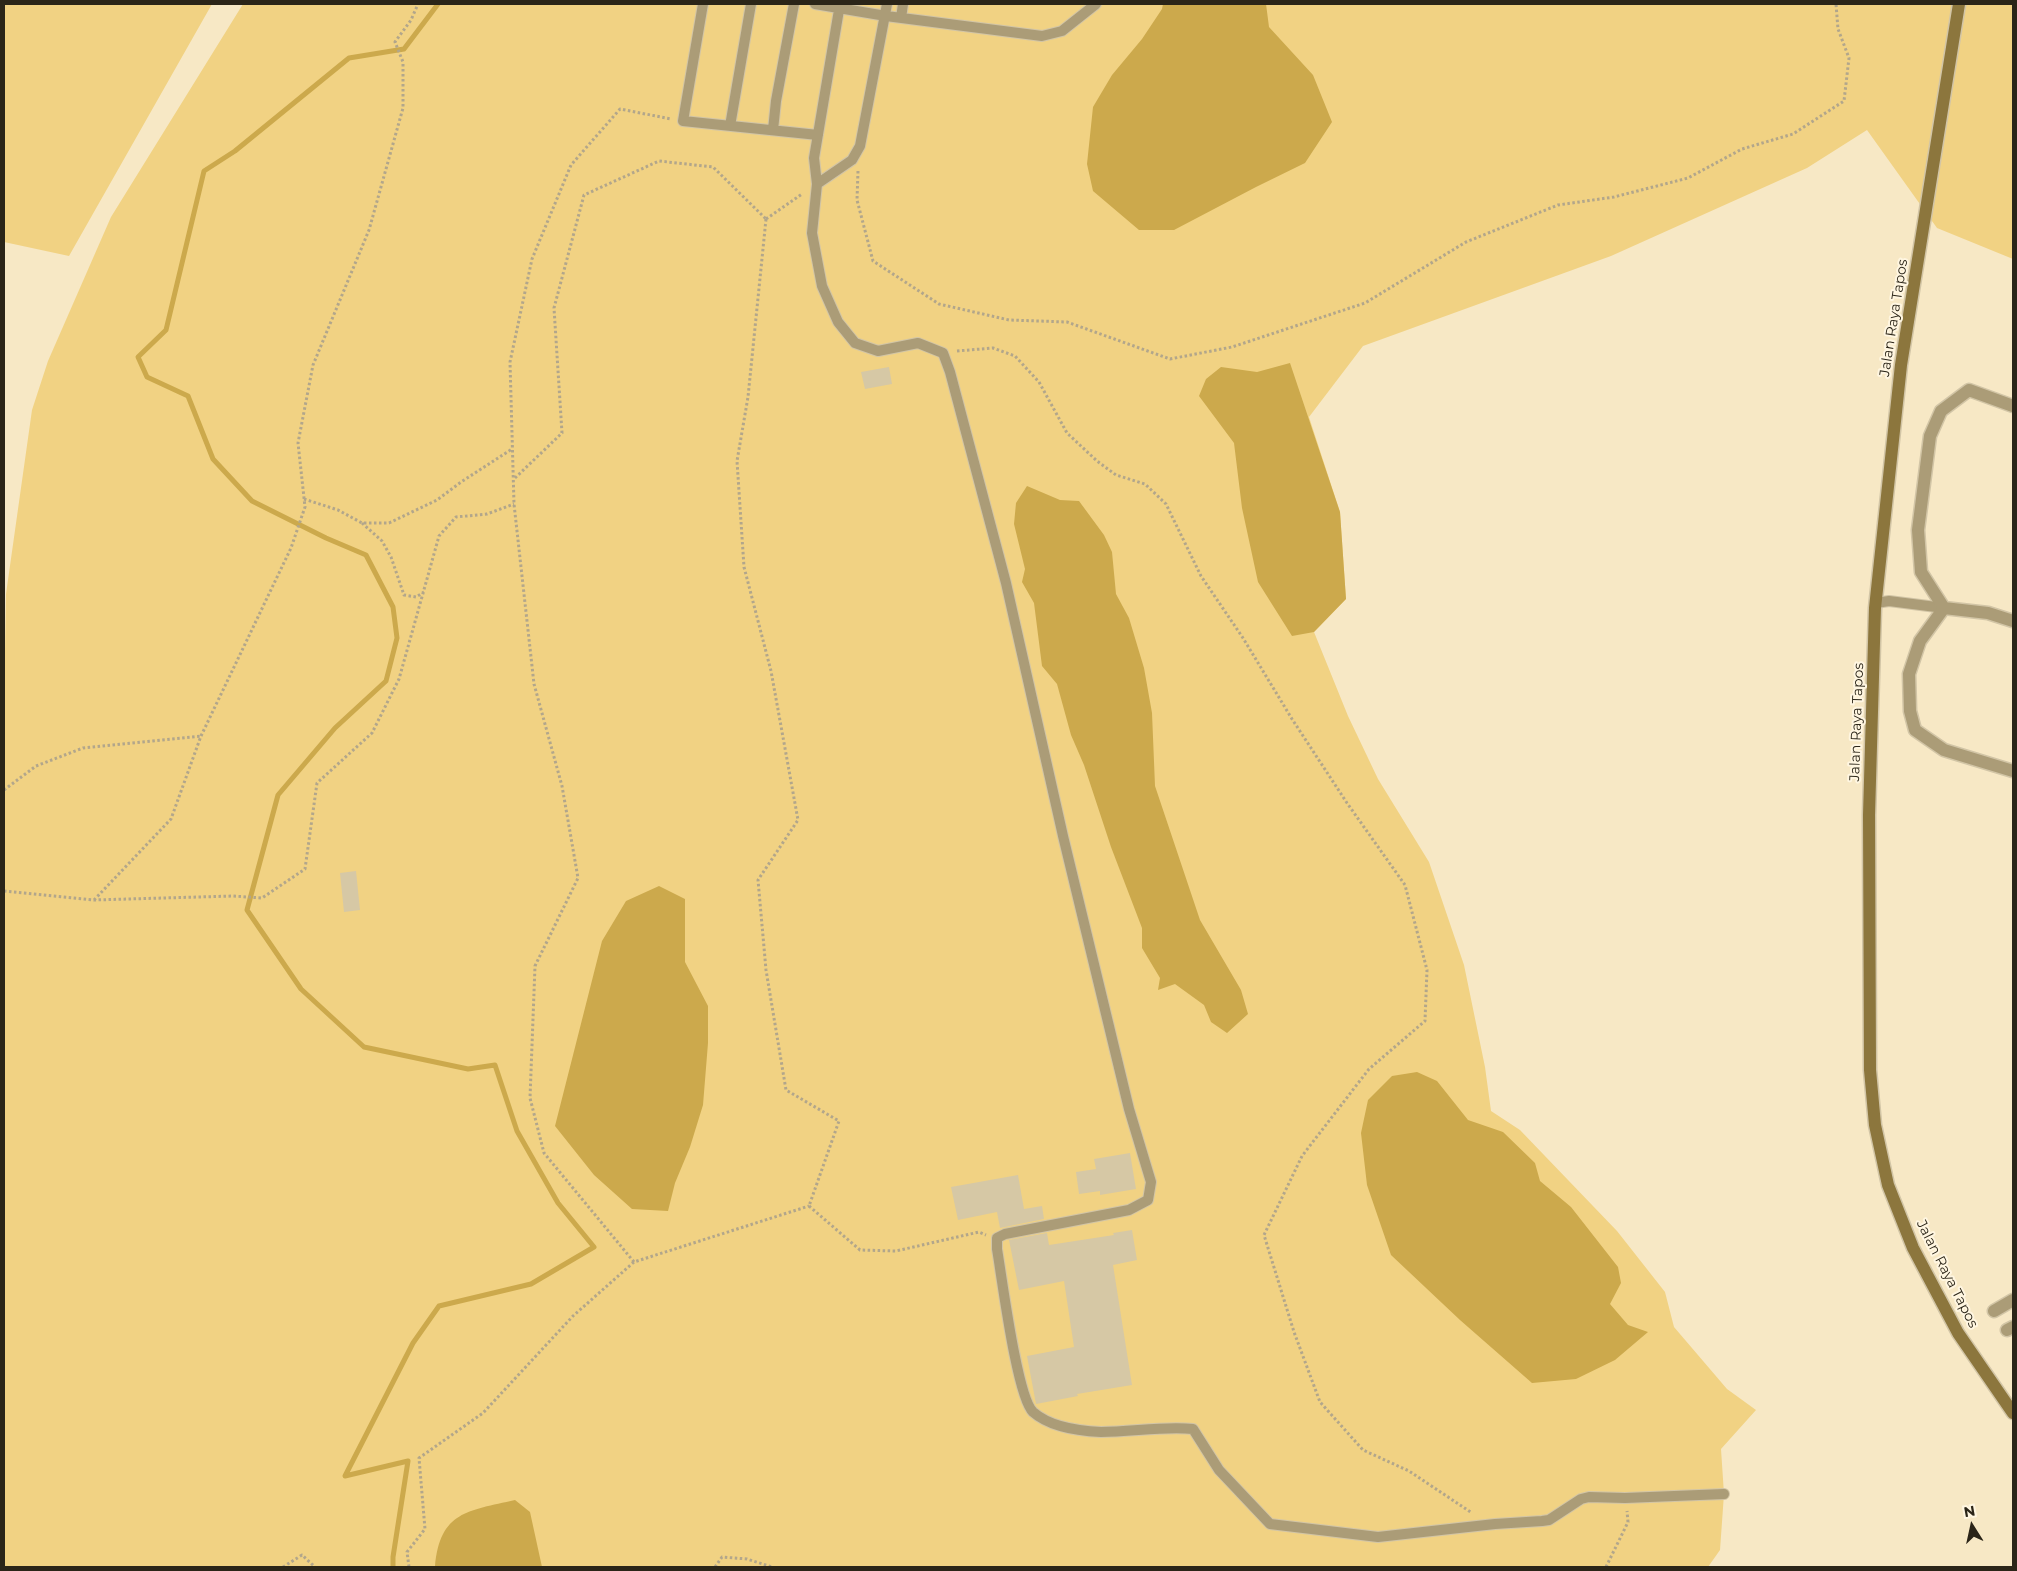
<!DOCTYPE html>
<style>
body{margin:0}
#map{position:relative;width:2017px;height:1571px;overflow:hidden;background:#f7e8c5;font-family:Montserrat,sans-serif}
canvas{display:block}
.frame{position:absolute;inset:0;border:5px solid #2b2518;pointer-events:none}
.north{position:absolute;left:1947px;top:1501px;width:50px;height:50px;-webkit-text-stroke:4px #fff6e1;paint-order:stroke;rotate:350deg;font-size:14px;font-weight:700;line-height:20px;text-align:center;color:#2b2518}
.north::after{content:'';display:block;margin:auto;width:18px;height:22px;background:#2b2518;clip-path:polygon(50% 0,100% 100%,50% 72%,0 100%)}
</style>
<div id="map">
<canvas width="2017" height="1571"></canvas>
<div class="frame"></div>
<div class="north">N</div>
</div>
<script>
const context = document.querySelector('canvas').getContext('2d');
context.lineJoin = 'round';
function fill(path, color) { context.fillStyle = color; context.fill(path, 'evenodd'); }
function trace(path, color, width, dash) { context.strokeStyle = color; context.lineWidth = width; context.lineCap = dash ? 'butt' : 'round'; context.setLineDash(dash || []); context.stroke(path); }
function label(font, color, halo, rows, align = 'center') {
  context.font = font + ' Montserrat,sans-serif'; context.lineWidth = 4; context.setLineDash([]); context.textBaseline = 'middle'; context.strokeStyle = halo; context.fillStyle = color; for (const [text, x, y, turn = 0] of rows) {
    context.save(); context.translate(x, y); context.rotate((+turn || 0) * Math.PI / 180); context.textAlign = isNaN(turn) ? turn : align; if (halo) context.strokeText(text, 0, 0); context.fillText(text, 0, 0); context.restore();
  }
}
fill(new Path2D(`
 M 4,4 L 212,4 L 69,256 L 4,242 Z
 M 243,4 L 2013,4 L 2013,259 L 1937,228 L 1867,130 L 1807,168 L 1611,256 L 1363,346 L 1309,417 L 1340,512 L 1346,599 L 1314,632 L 1348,716 L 1378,779 L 1429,862 L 1464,965 L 1485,1067 L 1491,1111 L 1520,1130 L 1617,1231 L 1665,1292 L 1674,1327 L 1727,1389 L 1756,1410 L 1721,1449 L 1724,1494 L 1720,1550 L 1708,1567 L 4,1567 L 4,708 L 6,594 L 32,410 L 48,361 L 111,217 Z`), '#f1d283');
fill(new Path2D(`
 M 1163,4 L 1266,4 L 1269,27 L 1313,75 L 1332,122 L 1305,163 L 1256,187 L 1174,230 L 1139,230 L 1093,191 L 1087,164 L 1093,107 L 1112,75 L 1142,39 L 1162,9 Z
 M 1290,363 L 1340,512 L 1346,599 L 1314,632 L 1292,636 L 1258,582 L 1242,508 L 1234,443 L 1199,396 L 1206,379 L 1221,367 L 1257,372 Z
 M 1027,486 L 1060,500 L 1079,501 L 1104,535 L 1112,552 L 1116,594 L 1129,618 L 1144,668 L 1152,713 L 1155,786 L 1200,920 L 1241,990 L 1248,1014 L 1227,1033 L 1211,1022 L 1204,1005 L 1175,984 L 1158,990 L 1160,978 L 1142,948 L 1142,928 L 1111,847 L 1084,765 L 1071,735 L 1057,684 L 1042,666 L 1034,603 L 1022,582 L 1025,569 L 1014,524 L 1016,503 Z
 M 659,886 L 685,899 L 685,962 L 708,1006 L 708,1043 L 703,1105 L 690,1147 L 675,1183 L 668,1211 L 632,1209 L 594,1175 L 555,1126 L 602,941 L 626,901 Z
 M 1417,1072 L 1437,1081 L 1468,1120 L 1503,1132 L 1535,1163 L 1540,1181 L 1571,1207 L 1618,1267 L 1621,1283 L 1610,1304 L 1628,1325 L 1648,1332 L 1615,1360 L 1576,1379 L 1532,1383 L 1460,1320 L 1391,1255 L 1367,1185 L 1361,1133 L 1368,1100 L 1392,1076 Z
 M 515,1500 L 530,1512 L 542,1567 L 435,1567 C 440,1511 468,1511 515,1500 Z`), '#cca94c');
trace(new Path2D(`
 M 393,1567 L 393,1557 L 408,1461 L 345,1476 L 413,1343 L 439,1306 L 531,1284 L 594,1247 L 558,1203 L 517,1131 L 495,1065 L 468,1069 L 364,1047 L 301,989 L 247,910 L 278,795 L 335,728 L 386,681 L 397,638 L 393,607 L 366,555 L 326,538 L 252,501 L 213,459 L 188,396 L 147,377 L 138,357 L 166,330 L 204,171 L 235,151 L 349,58 L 404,49 L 438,4`), '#cca94c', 5);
fill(new Path2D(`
 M 889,367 L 892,384 L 865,389 L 861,372 Z
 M 356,871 L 360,910 L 344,912 L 340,873 Z
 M 1130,1153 L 1136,1189 L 1100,1195 L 1100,1191 L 1079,1194 L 1076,1172 L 1096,1169 L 1094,1159 Z
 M 1018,1175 L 1024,1209 L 1042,1206 L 1044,1219 L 1000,1228 L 997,1212 L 958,1220 L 951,1187 Z
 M 1132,1230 L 1137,1260 L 1113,1265 L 1132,1385 L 1077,1394 L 1078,1396 L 1036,1404 L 1027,1356 L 1074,1347 L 1064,1281 L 1019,1290 L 1009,1240 L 1047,1233 L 1049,1245 L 1114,1235 L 1113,1233 Z`), '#d6c8a5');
const service = new Path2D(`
 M 703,4 L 683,121 L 818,135
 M 815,4 L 886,16 L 1042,36 L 1062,31 L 1096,4
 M 840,4 L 814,158 L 817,184 L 812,233 L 822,286 L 838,322 L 855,343 L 878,351 L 918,343 L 943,353 L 950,372 L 1006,583 L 1063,836 L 1129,1109 L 1151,1182 L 1148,1200 L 1129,1210 L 1005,1234 L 997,1238 L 997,1249 C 1002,1278 1017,1397 1033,1412 C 1050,1427 1079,1431 1101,1432 C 1132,1432 1163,1426 1193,1429 L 1219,1470 L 1270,1524 L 1378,1537 L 1495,1524 L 1542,1521 L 1549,1520 L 1581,1499 L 1589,1497 L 1625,1498 L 1724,1494
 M 901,18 L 903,4
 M 730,126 L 751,4
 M 773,130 L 776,101 L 794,4
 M 817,184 L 852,160 L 860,146 L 887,4
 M 1876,603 L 1889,601 L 1944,608`);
const minor = new Path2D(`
 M 1944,608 L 1921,572 L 1918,530 L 1930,436 L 1941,411 L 1969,390 L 2013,406
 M 1944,608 L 1920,641 L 1909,674 L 1910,711 L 1915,730 L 1944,750 L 2013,771
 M 1944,608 L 1988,613 L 2013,621
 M 1994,1311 L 2013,1300
 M 2007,1330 L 2013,1327`);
const secondary = new Path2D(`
 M 1959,4 L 1901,365 L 1875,608 L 1869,815 L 1870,1070 L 1875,1125 L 1888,1185 L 1913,1248 L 1958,1333 L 2013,1413`);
trace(service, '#d2c5a6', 12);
trace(minor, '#d2c5a6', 15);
trace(secondary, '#d2c5a6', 15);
trace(new Path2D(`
 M 858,171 L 857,200 L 873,261 L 939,304 L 1009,320 L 1067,322 L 1170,359 L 1232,347 L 1365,303 L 1466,242 L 1558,205 L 1614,197 L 1688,178 L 1742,149 L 1793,134 L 1844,101 L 1849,58 L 1838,29 L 1836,4
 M 766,219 L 748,397 L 737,461 L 744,567 L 771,671 L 798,820 L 758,880 L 766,970 L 786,1090 L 839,1121 L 809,1206
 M 766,219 L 802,194
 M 957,351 L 993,348 L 1015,356 L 1039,382 L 1067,433 L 1097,461 L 1116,475 L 1145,484 L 1166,504 L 1201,576 L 1243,638 L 1292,719 L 1347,803 L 1405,885 L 1427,970 L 1425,1021 L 1369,1069 L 1302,1156 L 1264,1235 L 1294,1332 L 1320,1402 L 1363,1450 L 1409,1471 L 1472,1513
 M 515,478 L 562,433 L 554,308 L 584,195 L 659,161 L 713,167 L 766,219
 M 304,499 L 338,510 L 362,523 L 389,523 L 437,500 L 461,482 L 512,449
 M 362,523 L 382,541 L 391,557 L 404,595 L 416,597 L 424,592
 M 4,790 L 36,766 L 83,748 L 201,736
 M 4,891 L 94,900 L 233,896 L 262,898 L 305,869 L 317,783 L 372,733 L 399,679 L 439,536 L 456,517 L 487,514 L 514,504
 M 94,900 L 171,819 L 201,736 L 291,548 L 305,507 L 298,443 L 313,365 L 369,230 L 403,108 L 403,62 L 395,42 L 411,20 L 418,4
 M 809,1206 L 860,1250 L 896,1251 L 979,1232 L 986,1235
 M 634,1262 L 544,1153 L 530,1098 L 535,966 L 578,878 L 562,786 L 534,684 L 514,504 L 510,362 L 532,259 L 571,165 L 620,109 L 671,119
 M 283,1567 L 302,1555 L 315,1567
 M 409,1567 L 407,1552 L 425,1529 L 419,1458 L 483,1413 L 573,1316 L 634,1262 L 809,1206
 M 715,1567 L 722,1557 L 747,1559 L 772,1567
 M 1606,1567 L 1628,1522 L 1627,1511`), '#b2a68b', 3, [2.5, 2.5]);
trace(service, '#ab9c77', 10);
trace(minor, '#ab9c77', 12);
trace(secondary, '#8c763d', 12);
label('14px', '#2b2518', '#fff6e1', [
 ["Jalan Raya Tapos",1894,318,-81],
 ["Jalan Raya Tapos",1857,722,-88],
 ["Jalan Raya Tapos",1947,1274,63]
]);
</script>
